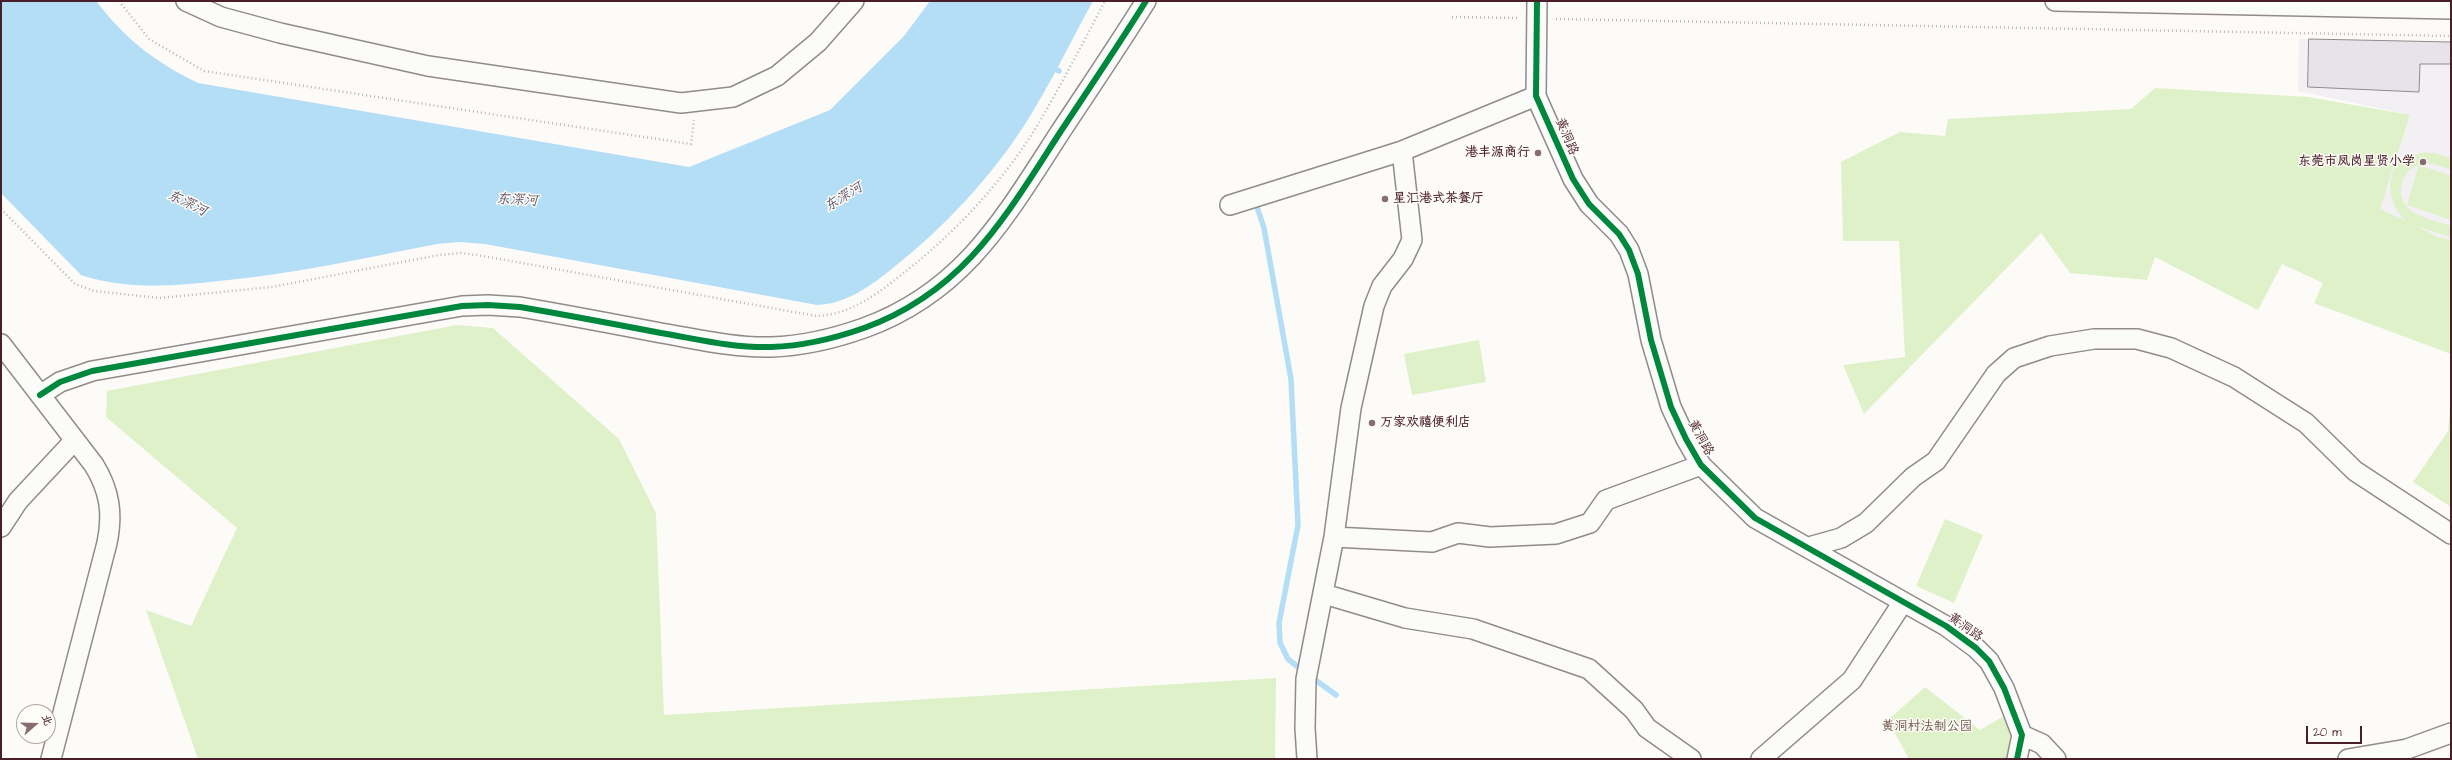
<!DOCTYPE html>
<meta charset="utf-8">
<style>
body{margin:0}
#map{position:relative;width:2452px;height:760px;overflow:hidden;background:#fcfbf8;font-family:"Architects Daughter","LXGW WenKai TC",sans-serif}
canvas{display:block}
.frame{position:absolute;inset:0;border:2px solid #4a1f2b;pointer-events:none}
.north{position:absolute;left:16px;top:704px;width:40px;height:40px;box-sizing:border-box;background:#fdfcf7;border:1px solid #b5a4a5;border-radius:50%;rotate:70deg;font-size:11px;font-weight:700;line-height:16px;text-align:center;color:#4a1f2b}
.north::after{content:'';display:block;margin:auto;width:14px;height:18px;background:#886c73;clip-path:polygon(50% 0,100% 100%,50% 72%,0 100%)}
.scale{position:absolute;left:2306px;top:726px;width:56px;height:18px;box-sizing:border-box;border:2px solid #4a1f2b;border-top:0;padding-left:5px;font-size:12px;line-height:14px;white-space:nowrap;color:#4a1f2b;-webkit-text-stroke:3px #fdfcf7;paint-order:stroke}
</style>
<div id="map">
<canvas width="2452" height="760"></canvas>
<div class="frame"></div>
<div class="north">北</div>
<div class="scale">20 m</div>
</div>
<script>
const context = document.querySelector('canvas').getContext('2d');
context.lineJoin = 'round';
function fill(path, color) { context.fillStyle = color; context.fill(path, 'evenodd'); }
function trace(path, color, width, dash) { context.strokeStyle = color; context.lineWidth = width; context.lineCap = dash ? 'butt' : 'round'; context.setLineDash(dash || []); context.stroke(path); }
function label(font, color, halo, rows, align = 'center') {
  context.font = font + ' "Architects Daughter","LXGW WenKai TC",sans-serif'; context.lineWidth = 3; context.setLineDash([]); context.textBaseline = 'middle'; context.strokeStyle = halo; context.fillStyle = color; for (const [text, x, y, turn = 0] of rows) {
    context.save(); context.translate(x, y); context.rotate((+turn || 0) * Math.PI / 180); context.textAlign = isNaN(turn) ? turn : align; if (halo) context.strokeText(text, 0, 0); context.fillText(text, 0, 0); context.restore();
  }
}
fill(new Path2D(`
 M 2299,39 L 2451,42 L 2451,240 L 2438,237 L 2379,209 L 2410,115 L 2298,91 Z`), '#f3f0f4');
fill(new Path2D(`
 M 2155,88 L 2308,97 L 2410,115 L 2380,209 L 2406,221 C 2383,199 2383,159 2421,153 C 2431,151 2441,155 2451,158 L 2451,170 C 2443,167 2433,163 2424,164 C 2403,166 2393,193 2408,208 C 2418,218 2438,221 2451,226 L 2451,237 L 2416,226 L 2438,237 L 2451,240 L 2451,354 L 2314,303 L 2323,283 L 2282,264 L 2258,310 L 2155,257 L 2147,280 L 2070,273 L 2041,233 L 1864,414 L 1843,365 L 1905,357 L 1899,241 L 1843,241 L 1841,162 L 1900,132 L 1945,136 L 1948,119 L 2131,109 Z
 M 2419,165 L 2451,176 L 2451,220 L 2407,205 Z
 M 457,325 L 493,328 L 619,439 L 656,513 L 664,715 L 1276,678 L 1275,759 L 198,759 L 146,610 L 191,626 L 237,528 L 106,417 L 107,391 Z
 M 1479,340 L 1486,382 L 1412,395 L 1404,354 Z
 M 2451,391 L 2451,507 L 2413,482 L 2448,431 Z
 M 1945,519 L 1983,535 L 1954,603 L 1916,586 Z
 M 1925,687 L 1980,730 L 2004,716 L 2013,734 L 2010,759 L 1909,759 L 1888,720 Z`), '#dff1c8');
fill(new Path2D(`
 M 1,1 L 96,1 C 126,40 155,62 198,83 L 689,167 L 830,110 L 904,36 L 930,1 L 1093,1 C 1071,41 1051,83 1027,121 C 992,176 946,226 894,267 C 872,285 847,304 817,305 L 485,244 L 460,242 L 437,244 C 365,258 293,274 219,281 C 173,286 126,290 81,275 L 1,193 Z`), '#b4ddf6');
trace(new Path2D(`
 M 1049,66 L 1059,71
 M 1255,201 L 1264,228 L 1291,379 L 1298,525 L 1279,623 L 1280,643 L 1288,659 L 1303,671
 M 1310,676 L 1336,695`), '#b4ddf6', 5.5);
const building = new Path2D(`
 M 2309,39 L 2451,42 L 2451,64 L 2420,64 L 2419,92 L 2308,87 Z`);
fill(building, '#e6e4ea');
trace(building, '#928a8b', 1);
const minor = new Path2D(`
 M 186,1 L 221,17 L 280,33 L 428,66 L 681,103 L 733,97 L 777,76 L 818,42 L 854,1
 M 1537,1 L 1536,96 L 1573,179 L 1589,204 L 1619,234 L 1629,250 L 1638,274 L 1651,340 L 1671,407 L 1686,439 L 1701,465 L 1755,518 L 1946,626 L 1976,648 L 1989,661 L 2004,688 L 2022,735 L 2017,759
 M 2055,1 L 2451,9
 M 1230,205 L 1402,151 L 1536,96
 M 1,344 L 94,465 C 110,491 113,514 107,543 L 51,759
 M 40,395 L 60,382 L 92,371 L 462,306 L 488,305 L 520,307 C 567,315 614,324 661,333 C 697,339 733,348 771,347 C 803,346 833,339 864,328 C 963,292 1004,219 1059,134 C 1088,90 1118,46 1146,1
 M 1,527 L 18,501 L 74,441
 M 1334,537 L 1432,542 L 1458,533 L 1490,537 L 1556,534 L 1590,523 L 1606,500 L 1701,465
 M 1809,547 L 1841,538 L 1866,523 L 1913,477 L 1936,461 L 1996,374 L 2014,358 L 2050,346 L 2094,339 L 2137,339 L 2171,348 L 2234,377 L 2306,423 L 2355,471 L 2451,534
 M 1324,594 L 1405,618 L 1473,629 L 1589,669 L 1634,710 L 1647,728 L 1691,759
 M 2022,735 L 2042,744 L 2056,759
 M 1307,759 L 1305,728 L 1306,679 L 1334,537 L 1351,408 L 1374,306 L 1382,286 L 1403,259 L 1412,240 L 1402,151
 M 1761,759 L 1852,680 L 1903,602
 M 2348,759 L 2407,749 L 2451,733`);
trace(minor, '#928a8b', 22);
trace(new Path2D(`
 M 119,1 L 149,39 L 204,71 L 691,144 L 694,120
 M 1452,17 L 1519,18
 M 1556,19 L 2451,36
 M 1,209 L 75,284 L 94,291 L 160,298 L 272,287 L 439,255 L 461,253 L 483,256 L 816,316 C 849,315 876,295 901,275 C 954,234 1002,183 1037,126 C 1061,85 1083,43 1105,1`), '#bbb6b6', 2.5, [1, 3]);
trace(minor, '#fbfbf9', 19);
trace(new Path2D(`
 M 1537,1 L 1536,96 L 1573,179 L 1589,204 L 1619,234 L 1629,250 L 1638,274 L 1651,340 L 1671,407 L 1686,439 L 1701,465 L 1755,518 L 1946,626 L 1976,648 L 1989,661 L 2004,688 L 2022,735 L 2017,759
 M 40,395 L 60,382 L 92,371 L 462,306 L 488,305 L 520,307 C 567,315 614,324 661,333 C 697,339 733,348 771,347 C 803,346 833,339 864,328 C 963,292 1004,219 1059,134 C 1088,90 1118,46 1146,1`), '#00873e', 6);
for (const [x, y, r, color] of [
 [1538,153,4,"#886c73"],
 [2423,162,4,"#886c73"],
 [1385,199,4,"#886c73"],
 [1372,423,4,"#886c73"]
]) { const dot = new Path2D(); dot.arc(x, y, r, 0, 2 * Math.PI); context.fillStyle = color; context.fill(dot); trace(dot, '#fdfcf7', 1.5); }
label('13px', '#4a1f2b', '#fdfcf7', [
 ["黄洞路",1566,137,67],
 ["黄洞路",1700,438,61],
 ["黄洞路",1965,628,36]
]);
label('bold 13px', '#4a1f2b', '#fdfcf7', [
 ["港丰源商行",1530,153],
 ["东莞市凤岗星贤小学",2415,162],
 ["星汇港式茶餐厅",1393,199,"left"],
 ["万家欢禧便利店",1380,423,"left"]
], 'right');
label('13px', '#6a5148', '#fdfcf7', [
 ["黄洞村法制公园",1927,727]
]);
label('italic 14px', '#605468', '#fdfcf7', [
 ["东深河",844,198,-32],
 ["东深河",517,201,3],
 ["东深河",187,204,26]
]);
</script>
